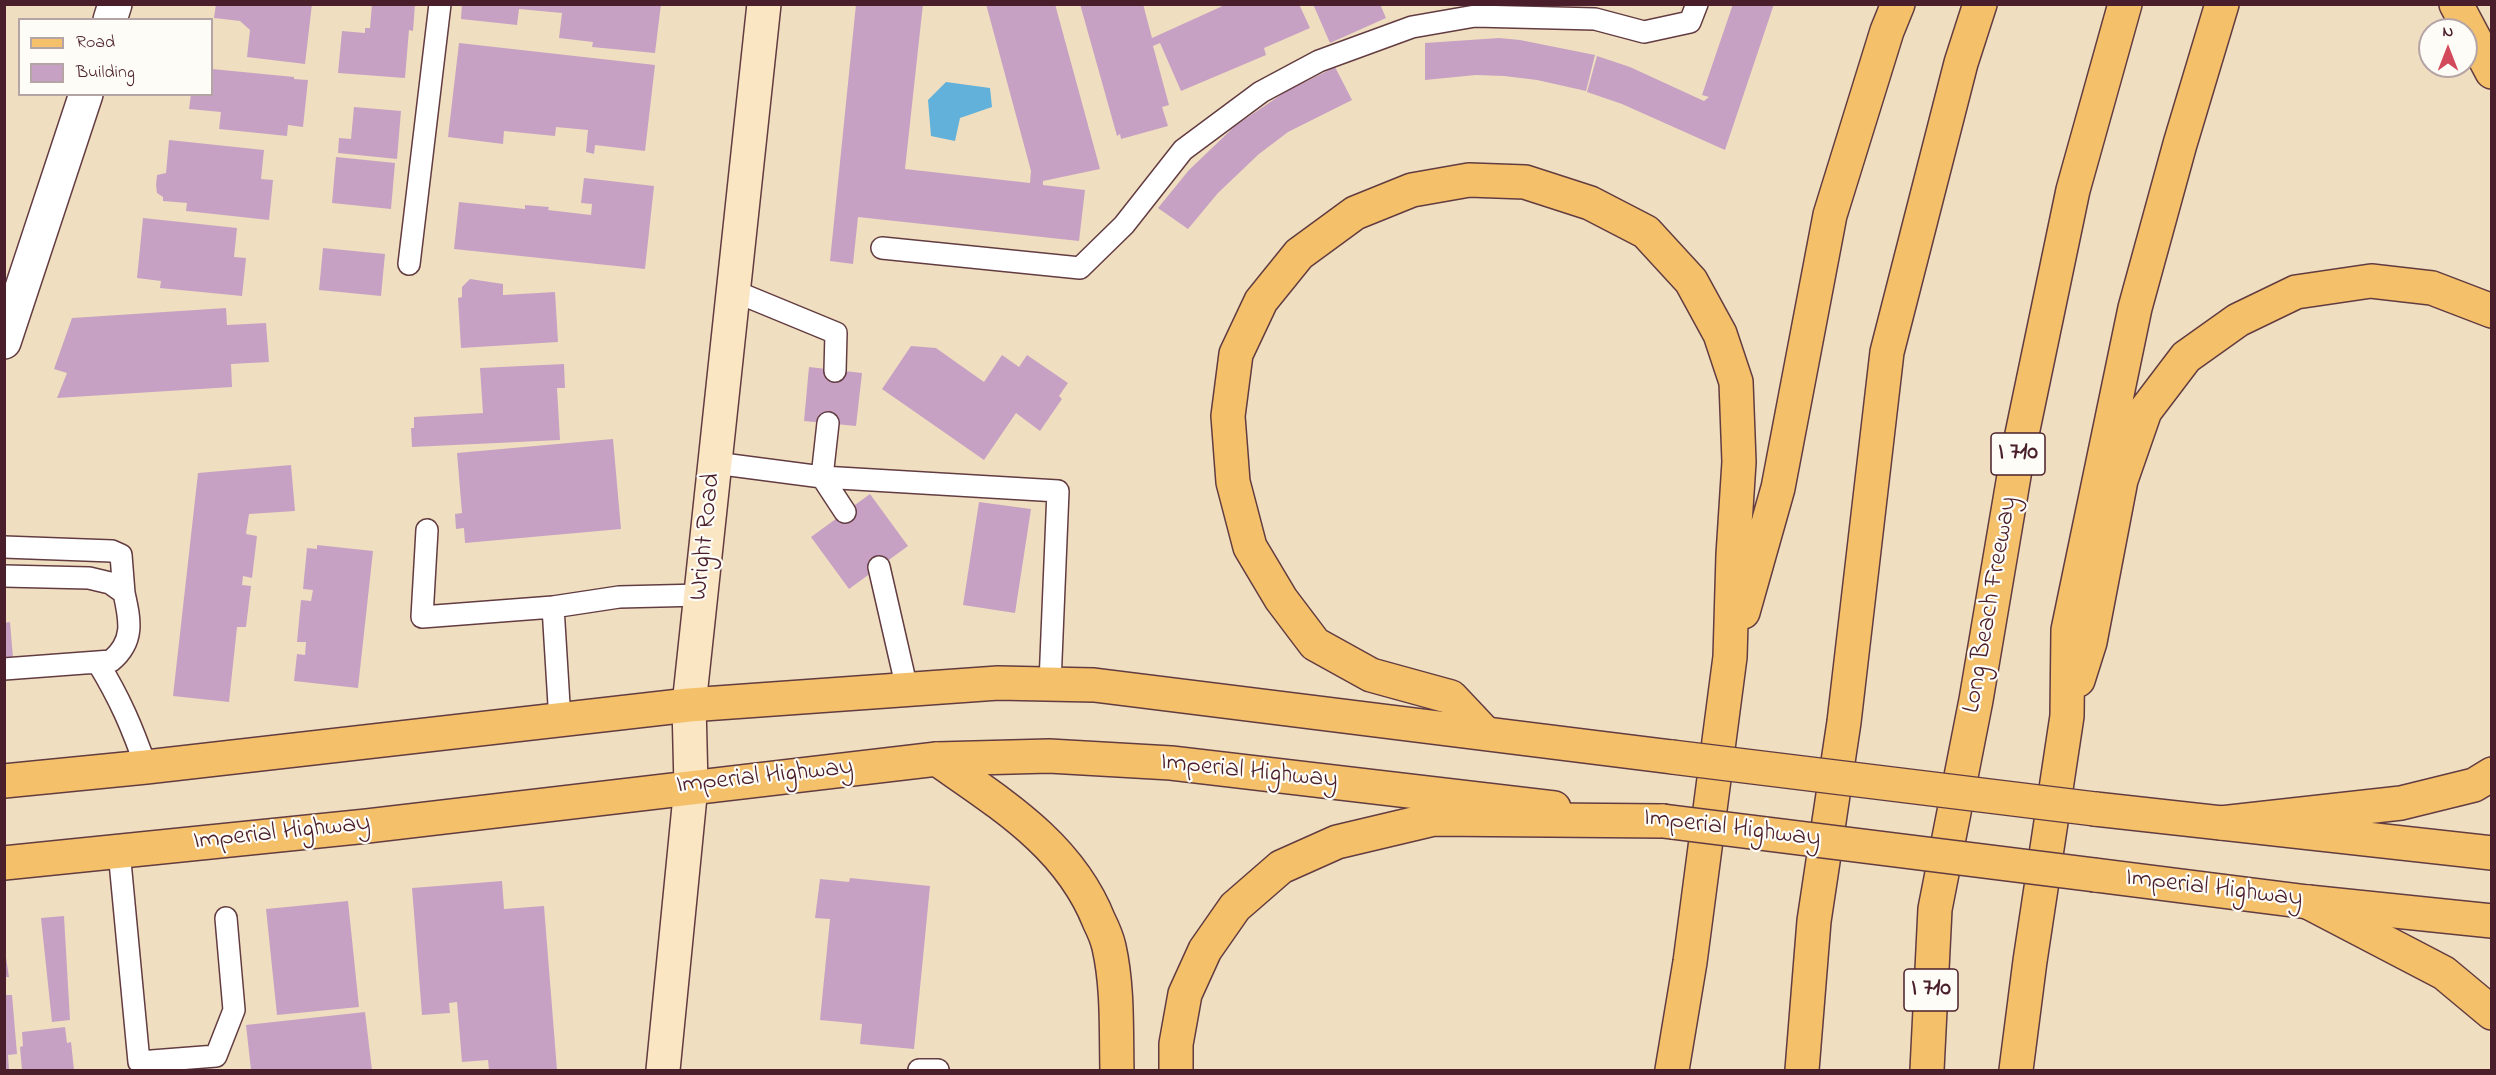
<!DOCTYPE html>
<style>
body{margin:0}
#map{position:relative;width:2496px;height:1075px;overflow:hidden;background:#efdfc0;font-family:"Indie Flower",sans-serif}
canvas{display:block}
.frame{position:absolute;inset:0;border:6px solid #4a1f2b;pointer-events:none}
.legend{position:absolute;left:18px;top:18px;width:195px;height:78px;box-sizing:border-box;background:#fdfcf7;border:2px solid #b5a4a5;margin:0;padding:8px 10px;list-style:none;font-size:18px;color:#4a1f2b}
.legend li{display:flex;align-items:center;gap:12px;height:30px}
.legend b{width:30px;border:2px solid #b5a4a5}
.north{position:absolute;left:2418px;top:18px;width:60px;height:60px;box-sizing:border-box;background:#fdfcf7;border:2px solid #b5a4a5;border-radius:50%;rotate:0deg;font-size:16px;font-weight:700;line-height:24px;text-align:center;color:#4a1f2b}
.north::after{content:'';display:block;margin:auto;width:21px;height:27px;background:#d1495b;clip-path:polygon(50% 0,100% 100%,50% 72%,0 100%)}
</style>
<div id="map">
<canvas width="2496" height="1075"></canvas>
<div class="frame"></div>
<ul class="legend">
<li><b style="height:8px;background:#f4c16a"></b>Road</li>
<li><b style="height:16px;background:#c7a1c3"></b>Building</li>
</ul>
<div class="north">N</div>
</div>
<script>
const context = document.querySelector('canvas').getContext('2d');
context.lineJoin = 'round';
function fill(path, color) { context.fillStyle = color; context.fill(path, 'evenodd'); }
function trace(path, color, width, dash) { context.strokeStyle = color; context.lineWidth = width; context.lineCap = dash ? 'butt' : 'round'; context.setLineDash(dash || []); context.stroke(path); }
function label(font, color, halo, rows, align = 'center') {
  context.font = font + ' "Indie Flower",sans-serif'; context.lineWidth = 4.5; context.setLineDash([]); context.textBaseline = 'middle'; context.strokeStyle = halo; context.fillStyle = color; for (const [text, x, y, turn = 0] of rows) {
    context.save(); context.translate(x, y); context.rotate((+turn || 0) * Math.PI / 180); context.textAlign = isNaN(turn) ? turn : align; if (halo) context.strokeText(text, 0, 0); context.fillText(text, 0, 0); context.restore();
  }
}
fill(new Path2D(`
 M 946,82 L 990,88 L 992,107 L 960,118 L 955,141 L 931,136 L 928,100 Z`), '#61b1db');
fill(new Path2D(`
 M 216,4 L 312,4 L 305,64 L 247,57 L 250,30 L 240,21 L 214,18 Z
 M 372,4 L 415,4 L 413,31 L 409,30 L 405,78 L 338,73 L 342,31 L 365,33 L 365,28 L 370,28 Z
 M 462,4 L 661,4 L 655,53 L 592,47 L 593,42 L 559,38 L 562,13 L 519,9 L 517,25 L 461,19 Z
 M 856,4 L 923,4 L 905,169 L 1030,183 L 1031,171 L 986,4 L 1055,4 L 1100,169 L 1043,181 L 1043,185 L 1085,190 L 1079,241 L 858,217 L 853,264 L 830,261 Z
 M 1080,4 L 1143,4 L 1152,38 L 1227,4 L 1299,4 L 1310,28 L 1264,48 L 1266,55 L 1181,91 L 1160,43 L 1153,46 L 1169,105 L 1162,107 L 1168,126 L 1121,139 L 1120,134 L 1117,136 Z
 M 1313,4 L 1380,4 L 1386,18 L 1330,43 Z
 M 1733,4 L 1774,4 L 1725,150 L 1622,104 L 1587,92 L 1597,56 L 1630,67 L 1704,101 L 1709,97 L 1702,95 Z
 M 1499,38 L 1520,40 L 1595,55 L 1586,91 L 1537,80 L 1504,76 L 1476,75 L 1425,80 L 1425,43 Z
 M 459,43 L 655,65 L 645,151 L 595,145 L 594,154 L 586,152 L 588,130 L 556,127 L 555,136 L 504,131 L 503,144 L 448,137 Z
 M 1335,67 L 1352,100 L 1288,132 L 1259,154 L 1218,193 L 1188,229 L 1158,208 L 1189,170 L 1235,126 L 1285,92 Z
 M 212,69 L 294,77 L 294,79 L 308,80 L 303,127 L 288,125 L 287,136 L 219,129 L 221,112 L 189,109 L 191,94 L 212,94 Z
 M 354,107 L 401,111 L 397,159 L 338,153 L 339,138 L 351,139 Z
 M 169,140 L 264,150 L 261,179 L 273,180 L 269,220 L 186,211 L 187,203 L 163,201 L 163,197 L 157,193 L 156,185 L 157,175 L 166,173 Z
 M 336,157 L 395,163 L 391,209 L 332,203 Z
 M 584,178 L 654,186 L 645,269 L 454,249 L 459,202 L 525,209 L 525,205 L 549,207 L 548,210 L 591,215 L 592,204 L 581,203 Z
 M 143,218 L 237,228 L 234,257 L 246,258 L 242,296 L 160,288 L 161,281 L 137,278 Z
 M 323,248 L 385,254 L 381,296 L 319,290 Z
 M 470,279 L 503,284 L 503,295 L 555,292 L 558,342 L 461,348 L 458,298 L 462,297 L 462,287 Z
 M 226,308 L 227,325 L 266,323 L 269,362 L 231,364 L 232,387 L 57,398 L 67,373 L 54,369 L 72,318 Z
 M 911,346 L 936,348 L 984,382 L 1002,355 L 1019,367 L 1027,355 L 1068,383 L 1059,396 L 1062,399 L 1040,431 L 1016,413 L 984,460 L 882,389 Z
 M 564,364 L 565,388 L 557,388 L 560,440 L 412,447 L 411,428 L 414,428 L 414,417 L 483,413 L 480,368 Z
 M 809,367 L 862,373 L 856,426 L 804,421 Z
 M 613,439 L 621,529 L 465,543 L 464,528 L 456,529 L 455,514 L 462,513 L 457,453 Z
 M 291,465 L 295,511 L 249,514 L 246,534 L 257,536 L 252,578 L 243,576 L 242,585 L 251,586 L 246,627 L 237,627 L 229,702 L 173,696 L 198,473 Z
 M 870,494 L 908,546 L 849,589 L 811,537 Z
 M 979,502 L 1031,509 L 1015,613 L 963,605 Z
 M 317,545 L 373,551 L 358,688 L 294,681 L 297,654 L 305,655 L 306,642 L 297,642 L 301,600 L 311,601 L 313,590 L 303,589 L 307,548 L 317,549 Z
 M 10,622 L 13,658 L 4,659 L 4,623 Z
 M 850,878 L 930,886 L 914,1049 L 860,1044 L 862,1024 L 820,1020 L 830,919 L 815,918 L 820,879 L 849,882 Z
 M 502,881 L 504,909 L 544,906 L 557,1070 L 489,1070 L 488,1060 L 462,1062 L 457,1002 L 449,1003 L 450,1013 L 422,1015 L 412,888 Z
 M 348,901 L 359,1007 L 277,1015 L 266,909 Z
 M 64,916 L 70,1020 L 52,1022 L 41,918 Z
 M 4,945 L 9,977 L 4,977 Z
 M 4,995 L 12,995 L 17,1054 L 8,1055 L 9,1070 L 4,1070 Z
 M 365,1012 L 372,1070 L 251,1070 L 246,1025 Z
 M 65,1027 L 67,1043 L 71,1042 L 74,1070 L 22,1070 L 20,1047 L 23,1046 L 22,1032 Z`), '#c7a1c3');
const lane = new Path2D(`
 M 882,248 L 1080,268 L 1124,225 L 1183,150 L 1261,92 L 1319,61 L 1412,27 L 1475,16 L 1595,19 L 1644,32 L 1690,22 L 1697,4
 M 409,264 L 440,4
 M 734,291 L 836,333 L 835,371
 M 828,423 L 822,477 L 1058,491 L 1050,683
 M 715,463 L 822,477 L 845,512
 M 427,530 L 422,617 L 553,607 L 560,721
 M 4,547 L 112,551 L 121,555 L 124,593
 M 879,567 L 907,689
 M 4,576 L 89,578 L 110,583 L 124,593 C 130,620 135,641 111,661 L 4,669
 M 553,607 L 619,597 L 701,595
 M 98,663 C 120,699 132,727 146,767
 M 119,851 L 139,1062 L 216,1056 L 234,1010 L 226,918
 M 919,1070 L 938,1070`);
const street = new Path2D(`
 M 110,20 L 115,4
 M 4,342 L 86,94`);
const secondary = new Path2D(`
 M 663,1070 L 691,786 L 689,705 L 764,4`);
const primary = new Path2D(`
 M 4,781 L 146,767 L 689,705 L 998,683 L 1094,685 L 1672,757
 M 2095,809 L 2492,853
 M 4,863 L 367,826 L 937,759 L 1049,756 L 1171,763 L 1554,808
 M 2095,875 L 2308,902 L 2492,921`);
const highway = new Path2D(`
 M 2456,4 L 2492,72
 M 1743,612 L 1778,488 L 1830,215 L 1887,31 L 1898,4
 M 2078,680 L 2090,642 L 2121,480 L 2145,411 L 2186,357 L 2238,320 L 2296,292 L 2371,281 L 2432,288 L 2492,311
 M 1484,732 L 1451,697 L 1371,675 L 1315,644 L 1281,599 L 1250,547 L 1233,482 L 1228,416 L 1236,354 L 1261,301 L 1299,254 L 1355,213 L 1412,190 L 1469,180 L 1525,182 L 1590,203 L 1646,232 L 1691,281 L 1720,334 L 1736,382 L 1739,462 L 1733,555 L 1730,657 L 1690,962 L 1672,1070
 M 937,759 C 1001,804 1069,845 1099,921 C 1103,929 1107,938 1109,947 C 1118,987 1116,1030 1117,1070
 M 2221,823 L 2401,803 L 2474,785 L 2492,774
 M 2308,902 L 2444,973 L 2492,1013
 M 1176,1070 L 1176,1044 L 1185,994 L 1205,950 L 1235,907 L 1281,867 L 1337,842 L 1434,819 L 1663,821
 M 1802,1070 L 1814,921 L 1844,722 L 1887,352 L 1961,63 L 1980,4
 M 1927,1070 L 1935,909 L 1976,700 L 2017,458 L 2073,190 L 2125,4
 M 2016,1070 L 2030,961 L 2067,716 L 2068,630 L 2135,308 L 2180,144 L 2222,4`);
trace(lane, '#633c41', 24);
trace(street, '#633c41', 36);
trace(secondary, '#633c41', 36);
trace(primary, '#633c41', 36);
trace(highway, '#633c41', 36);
trace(lane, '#fff', 21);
trace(street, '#fff', 33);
trace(secondary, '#fbe6c3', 33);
trace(primary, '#f4c16a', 33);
trace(highway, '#f4c16a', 33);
const primaryBridge = new Path2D(`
 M 1672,757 L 2095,809
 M 1663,821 L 2095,875`);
trace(primaryBridge, '#633c41', 36, []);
trace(primaryBridge, '#f4c16a', 33);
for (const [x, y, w] of [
 [2018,454,54],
 [1931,990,54]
]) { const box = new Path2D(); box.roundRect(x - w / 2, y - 21, w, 42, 4.5); context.fillStyle = '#fdfcf7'; context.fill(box); trace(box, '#4a1f2b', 1.5); }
label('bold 24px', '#4a1f2b', null, [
 ["I 710",2018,454],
 ["I 710",1931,990]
]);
label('26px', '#4a1f2b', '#fdfcf7', [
 ["Wright Road",707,537,-84],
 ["Long Beach Freeway",1992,605,-80],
 ["Imperial Highway",1249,773,6],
 ["Imperial Highway",765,778,-6],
 ["Imperial Highway",1732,830,7],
 ["Imperial Highway",282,834,-6],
 ["Imperial Highway",2214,890,7]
]);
</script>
